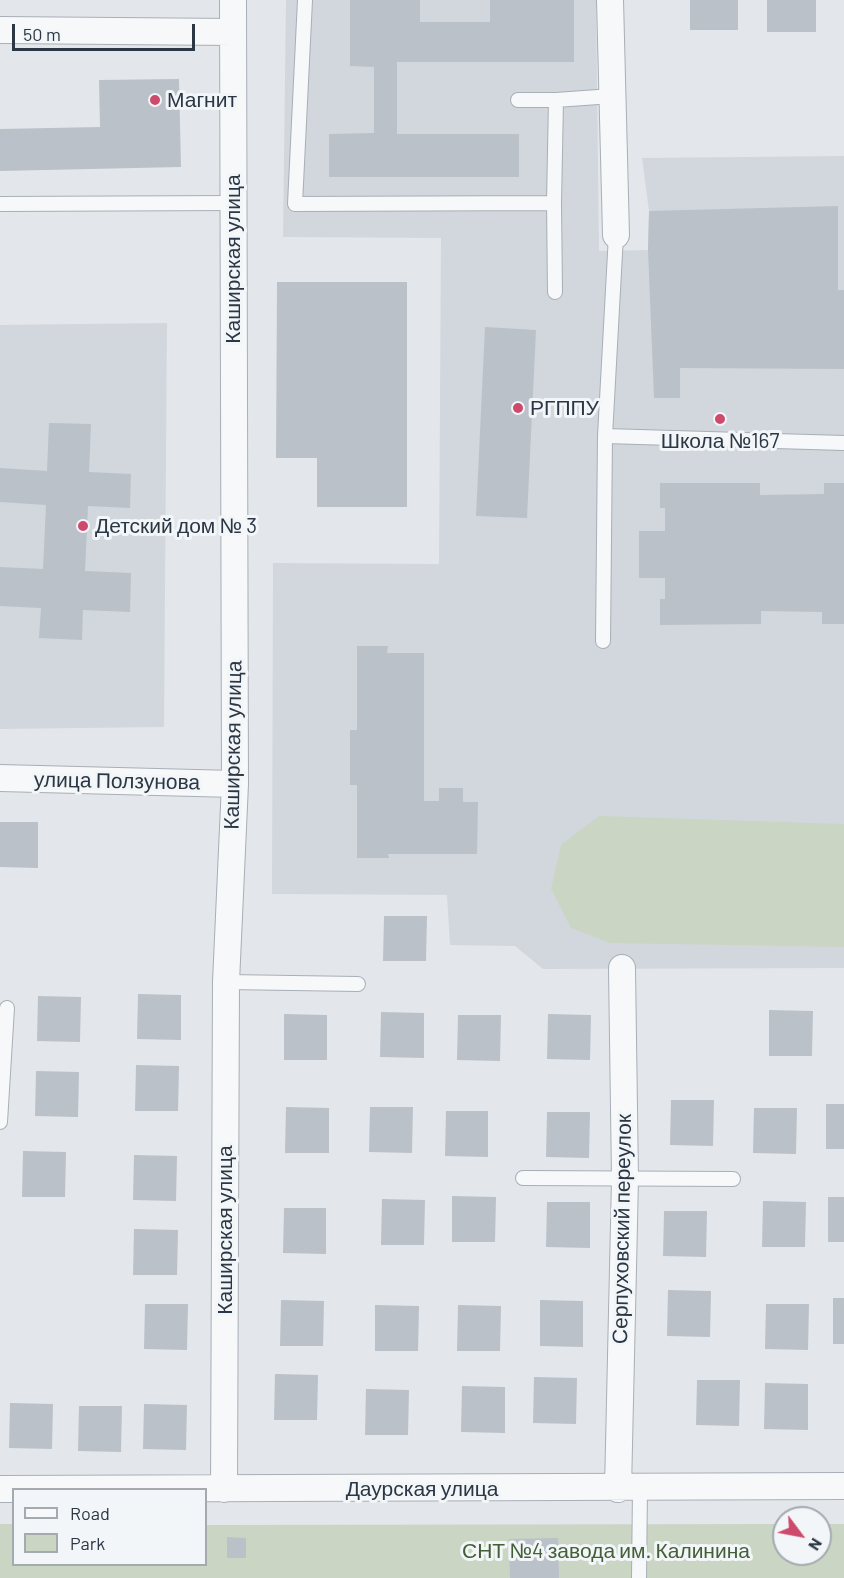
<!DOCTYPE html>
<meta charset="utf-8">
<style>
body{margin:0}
#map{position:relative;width:844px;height:1578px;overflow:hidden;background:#e3e7eb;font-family:Barlow,sans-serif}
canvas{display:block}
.legend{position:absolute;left:12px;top:1488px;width:195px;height:78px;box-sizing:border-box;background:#f3f6f8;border:2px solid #a3aab0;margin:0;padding:8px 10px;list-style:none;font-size:18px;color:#2b3744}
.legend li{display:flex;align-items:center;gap:12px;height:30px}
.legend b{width:30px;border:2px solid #a3aab0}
.north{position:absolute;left:772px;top:1506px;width:60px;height:60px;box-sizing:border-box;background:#f3f6f8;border:2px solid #a3aab0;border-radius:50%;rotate:122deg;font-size:16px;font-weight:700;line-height:24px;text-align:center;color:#2b3744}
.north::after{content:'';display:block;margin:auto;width:21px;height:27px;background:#ce4a6d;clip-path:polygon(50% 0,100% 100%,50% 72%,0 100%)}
.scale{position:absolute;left:12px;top:24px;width:183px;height:27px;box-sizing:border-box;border:3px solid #2b3744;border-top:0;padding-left:8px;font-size:18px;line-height:21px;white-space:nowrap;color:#2b3744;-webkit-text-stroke:4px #f3f6f8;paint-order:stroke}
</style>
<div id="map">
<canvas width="844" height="1578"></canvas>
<ul class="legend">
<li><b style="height:8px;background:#f6f8f9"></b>Road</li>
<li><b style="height:16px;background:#cbd5c4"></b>Park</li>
</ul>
<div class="north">N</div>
<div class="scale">50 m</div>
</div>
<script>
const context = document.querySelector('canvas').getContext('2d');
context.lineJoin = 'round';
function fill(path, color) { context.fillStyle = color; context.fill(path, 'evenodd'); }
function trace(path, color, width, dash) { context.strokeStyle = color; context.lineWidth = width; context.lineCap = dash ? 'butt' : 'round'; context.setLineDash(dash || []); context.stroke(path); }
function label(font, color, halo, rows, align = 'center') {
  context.font = font + ' Barlow,sans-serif'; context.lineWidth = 6; context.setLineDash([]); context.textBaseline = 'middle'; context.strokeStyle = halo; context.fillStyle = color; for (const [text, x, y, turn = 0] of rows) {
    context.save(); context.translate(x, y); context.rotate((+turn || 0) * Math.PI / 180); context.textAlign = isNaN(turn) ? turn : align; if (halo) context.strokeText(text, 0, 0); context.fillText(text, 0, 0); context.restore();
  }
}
fill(new Path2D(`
 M 286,0 L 596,0 L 599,251 L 648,250 L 649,211 L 642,158 L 844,156 L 844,968 L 543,969 L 515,946 L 450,945 L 447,895 L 272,894 L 273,563 L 439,564 L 441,238 L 283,237 Z
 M 167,323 L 164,727 L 0,729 L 0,325 Z`), '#d1d7dd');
fill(new Path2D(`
 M 599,816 L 844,824 L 844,947 L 610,943 L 571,928 L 551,889 L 561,845 Z
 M 0,1524 L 13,1524 L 14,1564 L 206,1564 L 206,1525 L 784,1524 L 784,1554 L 820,1554 L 820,1524 L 844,1524 L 844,1578 L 0,1578 Z`), '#cbd5c4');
fill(new Path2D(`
 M 350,0 L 420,0 L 420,22 L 490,22 L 490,0 L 574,0 L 574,62 L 397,62 L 397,134 L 519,134 L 519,177 L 329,177 L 329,134 L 374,133 L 374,67 L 350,66 Z
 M 690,0 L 738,0 L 738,30 L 690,30 Z
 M 767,0 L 816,0 L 816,32 L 767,32 Z
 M 179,79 L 181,167 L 0,171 L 0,129 L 100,127 L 99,80 Z
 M 838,206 L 838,290 L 844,290 L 844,369 L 680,368 L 680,398 L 654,398 L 648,250 L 649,211 Z
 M 277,282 L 407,282 L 407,507 L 317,507 L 317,458 L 276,458 Z
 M 485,327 L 536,330 L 527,518 L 476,516 Z
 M 49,423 L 91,424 L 89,472 L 131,474 L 130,508 L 88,506 L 85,571 L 131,573 L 130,612 L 83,610 L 82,640 L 39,638 L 41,608 L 0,606 L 0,567 L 43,569 L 46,505 L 0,502 L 0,468 L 47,471 Z
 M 660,483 L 760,483 L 760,495 L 824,494 L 824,483 L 844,483 L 844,624 L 822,624 L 822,612 L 761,611 L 761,624 L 660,625 L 660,599 L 665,599 L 665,578 L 639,578 L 639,531 L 665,531 L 665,508 L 660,508 Z
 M 357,646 L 388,646 L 387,653 L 424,653 L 424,801 L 439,801 L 439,788 L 463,788 L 463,802 L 478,802 L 477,854 L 388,854 L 389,858 L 357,858 L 357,785 L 350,785 L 350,730 L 357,730 Z
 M 0,822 L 38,822 L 38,868 L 0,867 Z
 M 384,916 L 427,916 L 426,961 L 383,961 Z
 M 138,994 L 181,995 L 181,1040 L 137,1039 Z
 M 38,996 L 81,997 L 80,1042 L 37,1041 Z
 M 769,1010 L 813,1011 L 812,1056 L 769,1056 Z
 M 381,1012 L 424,1013 L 424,1058 L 380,1057 Z
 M 284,1014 L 327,1015 L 327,1060 L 284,1060 Z
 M 548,1014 L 591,1015 L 590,1060 L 547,1059 Z
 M 458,1015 L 501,1015 L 500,1061 L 457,1060 Z
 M 136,1065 L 179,1066 L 178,1111 L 135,1111 Z
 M 36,1071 L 79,1072 L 78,1117 L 35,1116 Z
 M 671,1100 L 714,1100 L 713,1146 L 670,1145 Z
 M 826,1104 L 844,1104 L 844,1149 L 826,1149 Z
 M 286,1107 L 329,1108 L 329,1153 L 285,1153 Z
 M 370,1107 L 413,1107 L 412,1153 L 369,1152 Z
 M 754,1108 L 797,1108 L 796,1154 L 753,1153 Z
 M 446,1111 L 488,1111 L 488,1157 L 445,1156 Z
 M 547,1112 L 590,1112 L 589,1158 L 546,1157 Z
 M 23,1151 L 66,1152 L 65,1197 L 22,1197 Z
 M 134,1155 L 177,1156 L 176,1201 L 133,1200 Z
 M 452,1196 L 496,1197 L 495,1242 L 452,1242 Z
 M 828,1197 L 844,1197 L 844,1242 L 828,1242 Z
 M 382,1199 L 425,1200 L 424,1245 L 381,1245 Z
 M 763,1201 L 806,1202 L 805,1247 L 762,1247 Z
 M 547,1202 L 590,1202 L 590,1248 L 546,1247 Z
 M 284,1208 L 326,1208 L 326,1254 L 283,1253 Z
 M 664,1211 L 707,1211 L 706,1257 L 663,1256 Z
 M 134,1229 L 178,1230 L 177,1275 L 133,1275 Z
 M 668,1290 L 711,1291 L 710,1337 L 667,1336 Z
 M 833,1298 L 844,1298 L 844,1344 L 833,1344 Z
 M 281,1300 L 324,1301 L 323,1346 L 280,1346 Z
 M 540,1300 L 583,1301 L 583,1347 L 540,1346 Z
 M 145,1304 L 188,1304 L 187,1350 L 144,1349 Z
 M 766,1304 L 809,1304 L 808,1350 L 765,1349 Z
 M 375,1305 L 419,1306 L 418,1351 L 375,1351 Z
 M 458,1305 L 501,1306 L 500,1351 L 457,1351 Z
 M 275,1374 L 318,1375 L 317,1420 L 274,1420 Z
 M 534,1377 L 577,1378 L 576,1424 L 533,1423 Z
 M 697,1380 L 740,1380 L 739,1426 L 696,1425 Z
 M 765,1383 L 808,1384 L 808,1430 L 764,1429 Z
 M 462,1386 L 505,1387 L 505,1433 L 461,1432 Z
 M 366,1389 L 409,1390 L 408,1435 L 365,1435 Z
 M 10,1403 L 53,1404 L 52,1449 L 9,1448 Z
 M 144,1404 L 187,1405 L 186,1450 L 143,1449 Z
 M 79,1406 L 122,1406 L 121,1452 L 78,1451 Z
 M 227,1537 L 246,1538 L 246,1558 L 227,1558 Z
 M 558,1538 L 559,1578 L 510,1578 L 509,1539 Z`), '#bac1c9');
const service = new Path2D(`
 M 305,0 L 295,204 L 554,203
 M 518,100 L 556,100 L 612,96
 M 0,204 L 233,203
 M 555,292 L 554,203 L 556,100
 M 605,436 L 844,443
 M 603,641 L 605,436 L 616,235
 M 226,982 L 358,984
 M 0,1122 L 7,1008
 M 523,1178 L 733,1179
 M 639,1578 L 640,1488`);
const minor = new Path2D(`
 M 610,0 L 616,235
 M 0,30 L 233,32
 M 0,778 L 235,784
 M 0,1489 L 844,1486
 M 224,1489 L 226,982 L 235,784 L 233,0
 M 618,1489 L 625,1179 L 622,968`);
trace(service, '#a8afb6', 16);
trace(minor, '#a8afb6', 28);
trace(service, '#f6f8f9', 14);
trace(minor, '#f6f8f9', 26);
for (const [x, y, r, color] of [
 [155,100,6,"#ce4a6d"],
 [518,408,6,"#ce4a6d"],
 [720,419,6,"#ce4a6d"],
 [83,526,6,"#ce4a6d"]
]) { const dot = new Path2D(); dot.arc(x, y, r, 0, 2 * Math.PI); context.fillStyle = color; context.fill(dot); trace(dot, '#f3f6f8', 2); }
label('21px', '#2b3744', '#f3f6f8', [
 ["Магнит",167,100],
 ["РГППУ",530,408],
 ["Школа №167",720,441,"center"],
 ["Детский дом № 3",95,526]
], 'left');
label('21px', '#2b3744', '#f3f6f8', [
 ["Каширская улица",233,259,-90],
 ["Каширская улица",233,745,-89],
 ["улица Ползунова",117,781,1],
 ["Серпуховский переулок",622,1229,-89],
 ["Каширская улица",225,1230,-90],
 ["Даурская улица",422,1489]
]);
label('21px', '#445f38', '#f3f6f8', [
 ["СНТ №4 завода им. Калинина",606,1551]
]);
</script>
